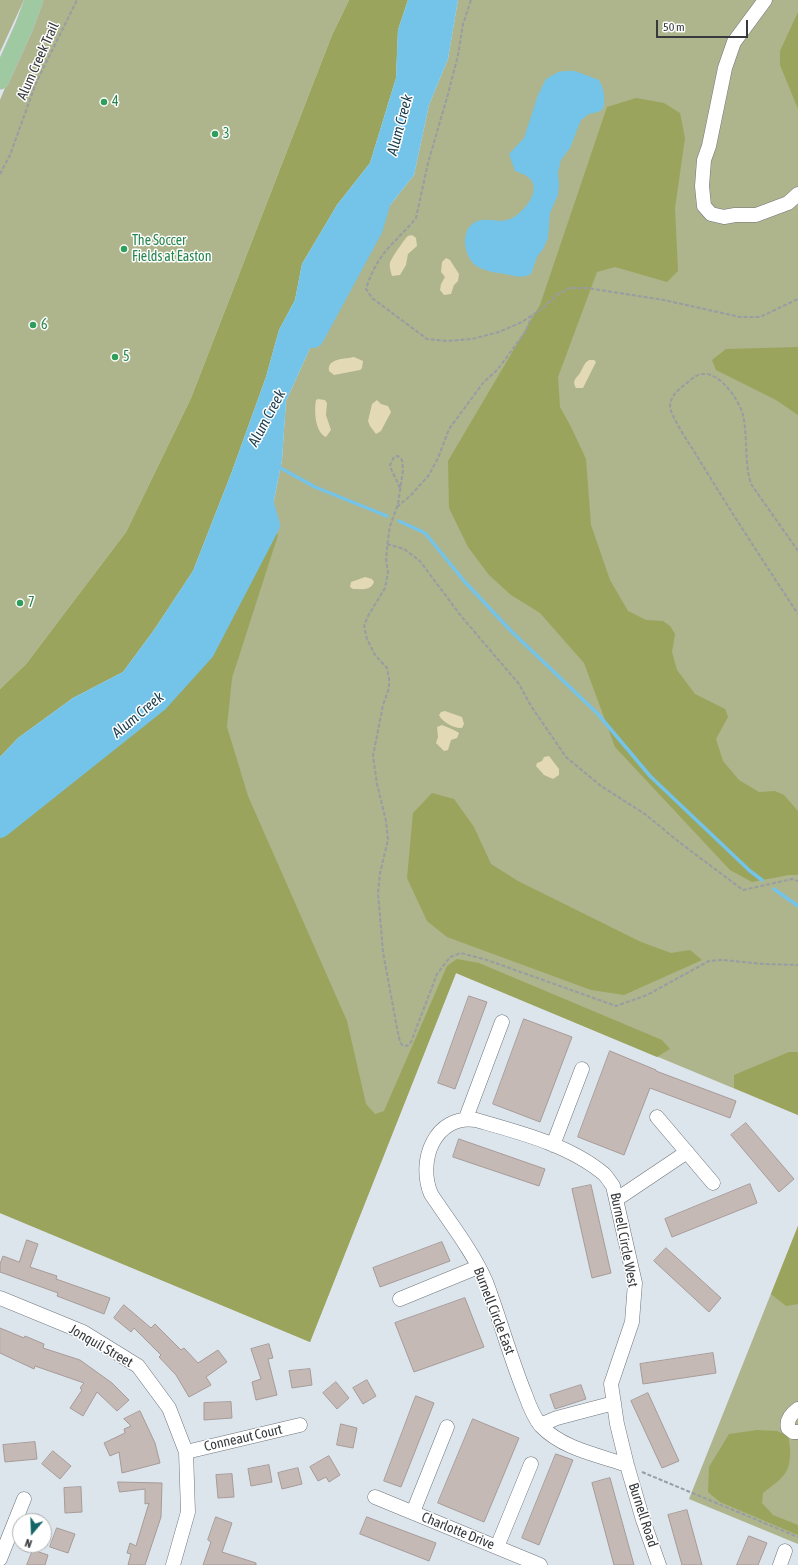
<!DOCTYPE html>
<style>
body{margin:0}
#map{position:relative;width:798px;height:1565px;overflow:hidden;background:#dce4ec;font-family:"Asap Condensed",sans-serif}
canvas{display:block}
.north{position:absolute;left:12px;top:1513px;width:40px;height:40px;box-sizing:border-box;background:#fff;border:1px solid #afb0b1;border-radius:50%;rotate:199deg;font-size:11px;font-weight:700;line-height:16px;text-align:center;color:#373a3d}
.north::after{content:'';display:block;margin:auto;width:14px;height:18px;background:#166566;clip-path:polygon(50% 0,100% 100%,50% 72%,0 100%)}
.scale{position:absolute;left:656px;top:20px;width:92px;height:18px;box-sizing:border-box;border:2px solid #373a3d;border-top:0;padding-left:5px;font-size:12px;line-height:14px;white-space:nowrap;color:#373a3d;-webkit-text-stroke:3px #fff;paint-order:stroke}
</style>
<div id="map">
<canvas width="798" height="1565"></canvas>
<div class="north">N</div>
<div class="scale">50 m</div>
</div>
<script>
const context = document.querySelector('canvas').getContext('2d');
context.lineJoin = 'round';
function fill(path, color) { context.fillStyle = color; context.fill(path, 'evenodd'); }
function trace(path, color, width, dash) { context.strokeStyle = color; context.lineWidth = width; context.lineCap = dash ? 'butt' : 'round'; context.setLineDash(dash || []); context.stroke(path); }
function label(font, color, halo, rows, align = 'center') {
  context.font = font + ' "Asap Condensed",sans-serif'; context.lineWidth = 3; context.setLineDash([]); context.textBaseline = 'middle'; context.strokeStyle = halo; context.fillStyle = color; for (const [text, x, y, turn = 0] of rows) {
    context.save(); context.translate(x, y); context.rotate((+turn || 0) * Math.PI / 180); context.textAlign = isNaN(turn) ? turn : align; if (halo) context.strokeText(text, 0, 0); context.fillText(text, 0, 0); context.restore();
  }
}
fill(new Path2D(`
 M 0,0 L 24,0 L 0,52 Z
 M 41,0 L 349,0 L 332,35 L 191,398 L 126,532 L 26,664 L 0,689 L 0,100 Z
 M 458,0 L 798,0 L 798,1115 L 456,973 L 310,1342 L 0,1213 L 0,819 L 8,808 L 99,736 L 269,525 L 282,460 L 286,401 L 326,313 L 372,228 L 414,175 L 429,105 L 448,59 Z
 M 798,1226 L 798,1544 L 689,1499 Z`), '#aeb48b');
fill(new Path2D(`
 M 349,0 L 408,0 L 398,30 L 396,78 L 370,163 L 337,205 L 302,264 L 295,300 L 279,330 L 266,377 L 231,474 L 193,571 L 154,630 L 123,672 L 73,698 L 18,738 L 0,757 L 0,689 L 26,664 L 126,532 L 191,398 L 332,35 Z
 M 798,12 L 798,109 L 780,65 L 780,51 Z
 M 636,98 L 664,103 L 680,113 L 685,138 L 675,208 L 678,271 L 667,282 L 615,267 L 597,272 L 558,377 L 560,407 L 571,427 L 586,459 L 591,525 L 610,580 L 628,611 L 646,620 L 663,621 L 670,626 L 675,634 L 672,652 L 677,670 L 695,694 L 725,709 L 728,717 L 716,739 L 723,761 L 739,780 L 759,792 L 775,791 L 784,795 L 798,811 L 798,875 L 789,875 L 752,882 L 730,870 L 615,747 L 584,663 L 540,613 L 511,595 L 489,575 L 468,547 L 449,508 L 448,461 L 540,305 L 607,107 Z
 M 798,347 L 798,415 L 776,400 L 716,370 L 712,360 L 726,349 Z
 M 269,525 L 278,535 L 232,678 L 227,727 L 248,796 L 347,1021 L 366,1104 L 375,1114 L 384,1111 L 447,966 L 457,959 L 479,963 L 662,1040 L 670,1049 L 657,1057 L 456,973 L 310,1342 L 0,1213 L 0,819 L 8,808 L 99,736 L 157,702 L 204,650 Z
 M 432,793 L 454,799 L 474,827 L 491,864 L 518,881 L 641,942 L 671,953 L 690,950 L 702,960 L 624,995 L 591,990 L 447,937 L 427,921 L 407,878 L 413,813 Z
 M 789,1052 L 798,1052 L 798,1115 L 734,1088 L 734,1075 Z
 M 798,1226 L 798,1304 L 786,1306 L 771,1294 Z
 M 757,1430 L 777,1431 L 788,1436 C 791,1448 792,1467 783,1476 C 777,1483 769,1488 763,1493 L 762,1503 L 773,1515 L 798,1525 L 798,1535 L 720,1502 L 708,1492 L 709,1467 L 729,1434 Z`), '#9ba45c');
fill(new Path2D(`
 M 412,235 L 416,238 L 417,246 L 408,254 L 406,265 L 400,275 L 392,276 C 391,272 389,267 390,263 C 390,260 406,237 408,236 C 409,235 410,236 412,235 Z
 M 446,258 L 450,260 L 459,274 L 458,281 L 454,285 L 451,294 L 444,295 L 440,290 L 441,284 L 445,277 L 441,272 L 442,262 Z
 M 354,357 L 363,361 L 362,368 L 360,370 L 334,375 L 329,371 C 327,358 345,359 354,357 Z
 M 589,360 L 594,360 L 596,362 L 583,388 L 576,388 C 571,379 578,378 581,371 C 584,366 584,363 589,360 Z
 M 318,399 L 325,400 L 327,403 L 326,415 L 331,430 L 326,437 C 315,432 314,411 316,400 Z
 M 377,400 L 381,404 L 388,406 L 391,412 L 381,431 L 376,434 L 370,426 L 368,421 L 372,404 Z
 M 365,577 L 372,579 L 374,582 C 371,591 361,589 353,589 L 350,587 L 351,582 Z
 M 445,711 L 462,717 L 464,724 L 462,728 C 455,729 442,722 439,715 L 441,712 Z
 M 442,725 L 454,730 L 459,733 L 457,738 L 451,740 L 448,750 L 444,751 L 436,743 L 438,737 L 437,727 Z
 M 549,756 L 559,769 L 559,775 L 553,779 L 544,775 L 536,766 L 537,763 L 542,761 L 544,757 Z`), '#e3d9b4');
fill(new Path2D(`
 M 408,0 L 458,0 L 448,59 L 429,105 L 414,175 L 372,228 L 326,313 L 286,401 L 282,460 L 269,525 L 204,650 L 157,702 L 99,736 L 8,808 L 0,819 L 0,757 L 18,738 L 73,698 L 123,672 L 154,630 L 193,571 L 231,474 L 266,377 L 279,330 L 295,300 L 302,264 L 337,205 L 370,163 L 396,78 L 398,30 Z
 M 565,71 L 575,71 L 599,80 C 604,89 606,99 603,109 L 598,112 L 589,114 L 581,120 L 570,148 L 561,160 L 558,172 L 559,185 L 558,195 L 550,213 L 548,238 L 543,249 L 537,257 L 531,274 C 522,279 515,276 505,274 C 496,273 486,271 478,267 C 464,259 459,231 475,222 C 486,216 499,224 510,219 C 522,214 541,193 531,180 C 527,175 521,173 515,171 L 509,154 L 524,138 L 538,95 L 546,79 L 558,72 Z`), '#74c4ea');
trace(new Path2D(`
 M 277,466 L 315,487 L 387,516
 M 399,521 L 425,533 L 465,582 L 511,631 L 597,713 L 650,776 L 750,871 L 762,880
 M 774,889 L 798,906`), '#74c4ea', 3.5);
trace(new Path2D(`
 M 313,337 L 372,228 L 379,204
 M 0,827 L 157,702 L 204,650 L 269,525 L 261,497`), '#74c4ea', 22);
const building = new Path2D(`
 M 469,996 L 487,1002 L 455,1089 L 438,1083 Z
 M 524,1019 L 572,1037 L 540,1122 L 493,1104 Z
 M 610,1051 L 656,1070 L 656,1071 L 736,1101 L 730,1118 L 650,1088 L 624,1155 L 578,1137 Z
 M 746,1123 L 794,1179 L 779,1192 L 731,1135 Z
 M 459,1139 L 545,1169 L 539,1186 L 453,1157 Z
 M 750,1184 L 757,1203 L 672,1237 L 665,1219 Z
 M 591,1185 L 611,1273 L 592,1278 L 572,1189 Z
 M 27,1240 L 38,1244 L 30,1267 L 57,1276 L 56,1279 L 110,1298 L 104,1314 L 57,1296 L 58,1293 L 0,1272 L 0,1264 L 3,1256 L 19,1262 Z
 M 442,1242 L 450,1261 L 380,1287 L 373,1268 Z
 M 666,1248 L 721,1298 L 709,1312 L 654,1261 Z
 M 465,1298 L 484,1347 L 414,1372 L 395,1323 Z
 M 124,1305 L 151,1328 L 155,1324 L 181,1350 L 184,1348 L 198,1363 L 218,1350 L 227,1362 L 206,1377 L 211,1385 L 189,1397 L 176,1375 L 159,1357 L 161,1355 L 134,1328 L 131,1332 L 114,1318 Z
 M 0,1328 L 24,1338 L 25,1336 L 44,1344 L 43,1348 L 80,1360 L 112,1383 L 129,1400 L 117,1411 L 97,1392 L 83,1416 L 70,1408 L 82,1390 L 80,1388 L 84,1383 L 35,1366 L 34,1369 L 0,1353 Z
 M 269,1344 L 273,1358 L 268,1359 L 277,1395 L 256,1400 L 252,1382 L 261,1379 L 251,1349 Z
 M 713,1353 L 716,1373 L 643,1384 L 640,1364 Z
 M 310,1369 L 312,1385 L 292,1388 L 289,1371 Z
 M 367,1380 L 376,1396 L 363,1404 L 353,1388 Z
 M 336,1382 L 349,1398 L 337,1409 L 323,1393 Z
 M 581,1385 L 586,1399 L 555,1409 L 550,1395 Z
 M 648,1393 L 679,1461 L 662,1468 L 631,1401 Z
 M 416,1396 L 434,1403 L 401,1487 L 384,1481 Z
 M 231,1402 L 232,1418 L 204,1420 L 204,1403 Z
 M 140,1411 L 155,1443 L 160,1463 L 122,1473 L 119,1452 L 110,1456 L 104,1443 L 125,1433 L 124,1429 L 131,1426 L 124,1419 Z
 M 473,1419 L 519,1438 L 484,1522 L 438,1503 Z
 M 341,1424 L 357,1428 L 353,1448 L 337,1445 Z
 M 35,1442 L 37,1459 L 5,1462 L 3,1445 Z
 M 53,1451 L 71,1466 L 60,1479 L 42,1464 Z
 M 556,1454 L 573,1460 L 539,1545 L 522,1538 Z
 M 329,1456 L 340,1475 L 329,1482 L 326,1477 L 318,1481 L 310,1467 Z
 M 269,1465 L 272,1482 L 251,1486 L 248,1469 Z
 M 298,1468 L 302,1484 L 282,1489 L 278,1473 Z
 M 232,1474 L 234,1497 L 218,1498 L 216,1475 Z
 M 610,1478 L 634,1565 L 614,1565 L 592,1483 Z
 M 118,1482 L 162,1483 L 161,1517 L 145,1565 L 128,1565 L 131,1554 L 127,1553 L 130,1543 L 136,1546 L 149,1503 L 145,1504 L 145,1489 L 120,1492 Z
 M 81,1487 L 82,1512 L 65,1513 L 64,1488 Z
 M 687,1510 L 702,1565 L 682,1565 L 668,1515 Z
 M 216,1517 L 232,1523 L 222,1552 L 256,1563 L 256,1565 L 203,1565 L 211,1542 L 208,1540 Z
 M 367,1517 L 436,1543 L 429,1561 L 360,1534 Z
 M 57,1528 L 75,1534 L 68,1553 L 50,1547 Z
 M 749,1536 L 767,1543 L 758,1565 L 737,1565 Z
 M 33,1550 L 48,1555 L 45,1565 L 27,1565 Z`);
fill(building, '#c4b9b5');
trace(building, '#a69b98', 1);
const minor = new Path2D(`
 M 765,0 L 734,42 L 725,68 L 709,146 L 704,160 L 702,186 L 704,206 L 711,214 L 724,217 L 735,215 L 756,215 L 788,203 L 798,194
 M 657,1117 L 713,1183
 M 466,1118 L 502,1022
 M 553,1145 L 582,1069
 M 617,1199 L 687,1152
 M 0,1298 L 83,1332 L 138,1366 L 169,1408 L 186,1452 L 188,1512 L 173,1565
 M 400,1299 L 478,1267
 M 798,1409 C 791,1414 786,1420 788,1428 L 793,1432 L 798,1432
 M 540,1425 L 557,1418 L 614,1403
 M 186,1452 L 300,1425
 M 627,1465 C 598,1455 563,1449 541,1426 C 534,1418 529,1405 525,1394 C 510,1357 500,1319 486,1282 C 474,1253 448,1220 431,1194 C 417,1161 435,1114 476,1120 C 518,1132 570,1145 604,1174 C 607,1177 610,1182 613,1186 L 635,1283 L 632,1322 L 611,1384 L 617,1424 L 627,1465 L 643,1520 L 659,1565
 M 375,1497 L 540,1565
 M 413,1512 L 447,1427
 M 497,1547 L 531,1464
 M 0,1559 L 24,1499
 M 780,1565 L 785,1551`);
const major = new Path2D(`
 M 0,80 L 24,27 L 34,0`);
trace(minor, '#6e757c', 15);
trace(major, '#bfc0c1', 19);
trace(new Path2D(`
 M 471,0 L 463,24 L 458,55 L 448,94 L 428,163 L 416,218 C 410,226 403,232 397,239 C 382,253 372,269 366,289 L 372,298 L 427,339 L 447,341 L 472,339 L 499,332 L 522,322 L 543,308 L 558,294 L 570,288 L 587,288 L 664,300 L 740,317 L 760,317 L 798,299
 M 0,174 L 10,155 L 36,83 L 77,0
 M 400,488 C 397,480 392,473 390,465 L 394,457 L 398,456 L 402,460 L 403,470 L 398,504 L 390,526 L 388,539 L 386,560 L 388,572 L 385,588 L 368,616 L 364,626 L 367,639 L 375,655 L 387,668 L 389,678 L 389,688 L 383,705 L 373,756 L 377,784 L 386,821 L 388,840 L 380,873 L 378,893 L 383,952 L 397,1028 L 400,1042 L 402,1045 L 407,1046 L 411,1042 L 437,974 L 450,957 L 461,953 L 487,960 L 616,1006 L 647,995 L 709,961 L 723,960 L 764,964 L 798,965
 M 397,507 L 411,495 L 429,475 L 438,458 L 449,429 L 483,383 L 498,369 L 526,331 L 532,315
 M 387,544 L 404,549 L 420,561 L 461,616 L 519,684 L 531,706 L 566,757 L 601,786 L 645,814 L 679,842 L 743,890 L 792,879 L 798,881
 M 798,551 L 751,484 C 744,462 748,438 743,415 C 739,400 720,372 703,374 C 695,374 689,382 683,386 C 676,392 671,396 670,406 C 670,415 688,442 694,451 C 724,501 756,550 788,599 L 798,614
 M 642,1472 L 798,1537`), '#979da3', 2, [4, 2]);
trace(minor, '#fff', 14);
trace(major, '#9fc9a1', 18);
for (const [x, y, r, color] of [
 [104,102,4,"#2e9e5b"],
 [215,134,4,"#2e9e5b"],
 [124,249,4,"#2e9e5b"],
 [33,325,4,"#2e9e5b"],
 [115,357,4,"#2e9e5b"],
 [20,603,4,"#2e9e5b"]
]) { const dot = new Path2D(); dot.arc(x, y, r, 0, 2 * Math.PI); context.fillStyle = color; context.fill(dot); trace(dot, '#fff', 1.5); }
label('14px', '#373a3d', '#fff', [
 ["Alum Creek Trail",38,61,-66],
 ["Burnell Circle West",624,1240,79],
 ["Burnell Circle East",494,1311,69],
 ["Jonquil Street",101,1346,30],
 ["Conneaut Court",243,1438,-13],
 ["Burnell Road",643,1515,72],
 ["Charlotte Drive",458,1531,22]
]);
label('14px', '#27864d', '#fff', [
 ["4",112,102],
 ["3",223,134],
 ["The Soccer",132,241],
 ["Fields at Easton",132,257],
 ["6",41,325],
 ["5",123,357],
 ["7",28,603]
], 'left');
label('italic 15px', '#1b3f4f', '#fff', [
 ["Alum Creek",400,125,-75],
 ["Alum Creek",267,418,-62],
 ["Alum Creek",138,715,-40]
]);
</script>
